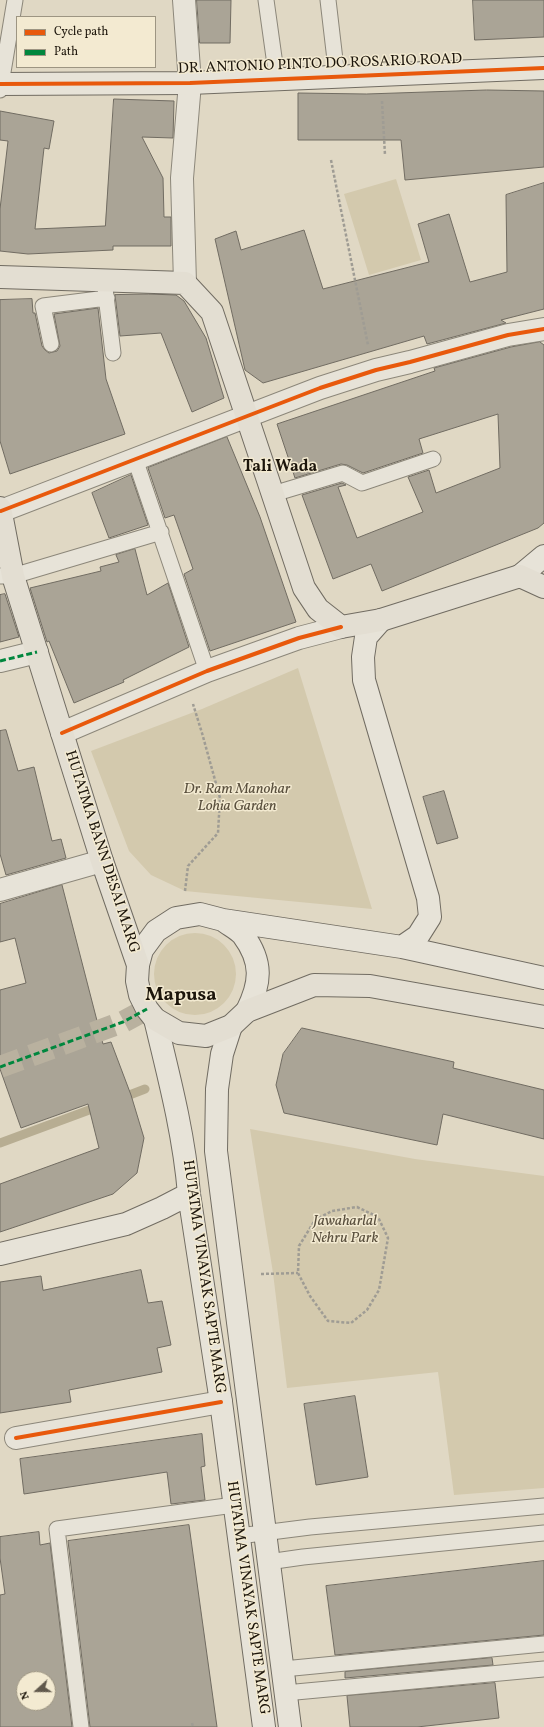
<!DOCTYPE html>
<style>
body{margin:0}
#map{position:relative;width:544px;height:1727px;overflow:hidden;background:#e0d8c4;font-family:Vollkorn,serif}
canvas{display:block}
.legend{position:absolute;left:16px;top:16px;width:140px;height:52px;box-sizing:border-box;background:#f3ead1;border:1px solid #9d9582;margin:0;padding:5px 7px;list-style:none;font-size:12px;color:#1c150b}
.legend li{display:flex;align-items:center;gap:8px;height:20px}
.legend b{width:20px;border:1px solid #9d9582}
.north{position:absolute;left:16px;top:1671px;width:40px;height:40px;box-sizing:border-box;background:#f3ead1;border:1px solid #9d9582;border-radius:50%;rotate:249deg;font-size:11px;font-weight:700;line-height:16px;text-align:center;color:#1c150b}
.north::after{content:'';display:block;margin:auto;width:14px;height:18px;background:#61594c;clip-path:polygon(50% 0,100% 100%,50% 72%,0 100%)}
</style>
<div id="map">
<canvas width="544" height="1727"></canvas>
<ul class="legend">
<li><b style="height:5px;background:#e8590c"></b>Cycle path</li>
<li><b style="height:5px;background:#00873e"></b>Path</li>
</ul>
<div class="north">N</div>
</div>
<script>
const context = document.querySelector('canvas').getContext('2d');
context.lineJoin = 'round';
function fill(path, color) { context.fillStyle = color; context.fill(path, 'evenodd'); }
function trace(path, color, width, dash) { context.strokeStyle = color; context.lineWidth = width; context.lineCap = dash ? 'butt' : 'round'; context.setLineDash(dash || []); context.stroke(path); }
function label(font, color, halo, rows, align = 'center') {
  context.font = font + ' Vollkorn,serif'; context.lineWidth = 3; context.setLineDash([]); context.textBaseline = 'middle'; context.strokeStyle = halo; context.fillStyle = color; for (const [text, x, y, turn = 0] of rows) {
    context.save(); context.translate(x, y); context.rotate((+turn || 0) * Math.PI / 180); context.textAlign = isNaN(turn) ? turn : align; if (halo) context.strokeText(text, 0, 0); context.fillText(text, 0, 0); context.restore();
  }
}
fill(new Path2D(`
 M 396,179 L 421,260 L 369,275 L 344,194 Z
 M 298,668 L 372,909 L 185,891 L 151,875 L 129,851 L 91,751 L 202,709 Z
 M154 974a41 41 0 1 1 82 0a41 41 0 1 1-82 0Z
 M 250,1129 L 415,1159 L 544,1176 L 544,1488 L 454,1495 L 438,1372 L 287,1388 L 273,1273 Z`), '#d3c9ad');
trace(new Path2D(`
 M 119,1099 L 145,1089
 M 0,1143 L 100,1106`), '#b7ad92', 9);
const building = new Path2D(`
 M 197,0 L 231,0 L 230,43 L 200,43 Z
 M 473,0 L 544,0 L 544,37 L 475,40 Z
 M 487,90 L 544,91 L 544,167 L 405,180 L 401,140 L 298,140 L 298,93 L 366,94 Z
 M 114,99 L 174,101 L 173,138 L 142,137 L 163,178 L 164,217 L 171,217 L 171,246 L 113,246 L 113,250 L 28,254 L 0,251 L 0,209 L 8,141 L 0,140 L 0,111 L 54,121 L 49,149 L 44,148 L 35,229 L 105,226 Z
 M 544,183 L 544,309 L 501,320 L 506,323 L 427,344 L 424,336 L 263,383 L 245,370 L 215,239 L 236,231 L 241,250 L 304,230 L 323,289 L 429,262 L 418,224 L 449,214 L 470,282 L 507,272 L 506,195 Z
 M 149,294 L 176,295 L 184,301 L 206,338 L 224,398 L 192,412 L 161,333 L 120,336 L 115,295 Z
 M 32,299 L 33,313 L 35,313 L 42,346 L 45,350 L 49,353 L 57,351 L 60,346 L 54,314 L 98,308 L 106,379 L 125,434 L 10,474 L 0,441 L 0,300 Z
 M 540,342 L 544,345 L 544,523 L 538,528 L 382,591 L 371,564 L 333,579 L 302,495 L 342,483 L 346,485 L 338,487 L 357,538 L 423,512 L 408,477 L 429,470 L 436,493 L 500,468 L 498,414 L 419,439 L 423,453 L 363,473 L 347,465 L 341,464 L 295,478 L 277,424 L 435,371 L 434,368 L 511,347 Z
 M 227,437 L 260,517 L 296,622 L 210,651 L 184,574 L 193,569 L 174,515 L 165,518 L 148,468 Z
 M 131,475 L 148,525 L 109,538 L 92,493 Z
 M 135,549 L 147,595 L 168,583 L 189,647 L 123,680 L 124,682 L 74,703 L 49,641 L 47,642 L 30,588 L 101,571 L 100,567 L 119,562 L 116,555 Z
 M 5,594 L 19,637 L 0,642 L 0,595 Z
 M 6,730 L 18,771 L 34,767 L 52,841 L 61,839 L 66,858 L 6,875 L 0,854 L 0,731 Z
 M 444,791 L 458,838 L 437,844 L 423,797 Z
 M 62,885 L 103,1044 L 111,1042 L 131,1095 L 144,1138 L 137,1173 L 113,1194 L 0,1232 L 0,1184 L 99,1148 L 88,1104 L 21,1128 L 0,1069 L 0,990 L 26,983 L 15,938 L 0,942 L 0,904 Z
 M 302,1028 L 454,1062 L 453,1068 L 544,1090 L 544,1139 L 443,1114 L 437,1145 L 284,1113 L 276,1085 L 283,1054 Z
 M 141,1270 L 148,1303 L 162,1301 L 171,1345 L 157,1348 L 162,1372 L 69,1390 L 71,1402 L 0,1413 L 0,1282 L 41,1276 L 43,1290 Z
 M 355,1396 L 368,1477 L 316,1485 L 304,1404 Z
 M 202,1434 L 205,1466 L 201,1467 L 205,1500 L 171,1504 L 167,1472 L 24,1494 L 20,1459 Z
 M 189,1525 L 217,1727 L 90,1727 L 68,1541 Z
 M 39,1532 L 40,1545 L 50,1543 L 72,1727 L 0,1727 L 0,1595 L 5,1594 L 0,1558 L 0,1537 ZM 24,1679 L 48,1679 L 48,1703 L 24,1703 Z
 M 544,1561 L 544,1635 L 335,1655 L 326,1586 Z
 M 492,1658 L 493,1665 L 345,1678 L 345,1672 Z
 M 495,1683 L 499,1718 L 417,1727 L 350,1727 L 347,1696 Z`);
fill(building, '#aaa496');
trace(building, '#716c62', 1);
trace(new Path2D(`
 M 0,1067 L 123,1022 L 147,1009`), '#b9b19f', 22, [22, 11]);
const lane = new Path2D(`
 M 266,0 L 277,79
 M 328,0 L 337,77
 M 0,90 L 15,0
 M 105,288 L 113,353
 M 51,344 L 43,306 L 107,298
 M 135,459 L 207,671
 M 273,494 L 343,473 L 362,483 L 433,459
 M 0,576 L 13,576 L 161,532
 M 239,1536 L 310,1527 L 544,1506
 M 268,1562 L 303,1557 L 544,1533
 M 283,1669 L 544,1644
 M 285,1693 L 544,1669
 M 81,1727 L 57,1529 L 234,1505`);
const street = new Path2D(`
 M 184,0 L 190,83 L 182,178 L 185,283
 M 1,511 L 320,388 L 376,370 L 410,362 L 508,335 L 544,329
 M 0,661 L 37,652
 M 62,733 L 207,671 L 299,638 L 341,627
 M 0,890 L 102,861
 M 16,1438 L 221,1402`);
const secondary = new Path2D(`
 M 0,84 L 190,83 L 544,68
 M 520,576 L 544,556
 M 381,620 L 366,637 L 363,657 L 364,680 L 428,898 L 430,917 L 418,936 L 402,947
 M 223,920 C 229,925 238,929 243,935 C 263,962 261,983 247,1011
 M 138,965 L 142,950 L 156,931 L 176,918 L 200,914 L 223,920 L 402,947 L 544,978
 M 155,1019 C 169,1077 184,1134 189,1194 L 221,1402 L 264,1727
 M 231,1026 L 222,1054 L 217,1089 L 216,1151 L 290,1727
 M 0,1254 L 126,1224 L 162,1208 L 189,1194`);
const primary = new Path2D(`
 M 0,277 L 185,283 L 212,312 L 304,588 L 318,609 L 341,627 L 381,620 L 520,576 L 544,587
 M 0,508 L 13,576 L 102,861 L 138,965 L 137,981 L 140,995 L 147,1009 L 155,1019 L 179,1033 L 206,1036 L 231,1026 L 247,1011 L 314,985 L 370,986 L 544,1017`);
trace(lane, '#8c877a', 17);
trace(street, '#8c877a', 24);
trace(secondary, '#716c62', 24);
trace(primary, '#716c62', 24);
trace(new Path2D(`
 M 382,101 L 385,155
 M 331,160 L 368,345
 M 185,891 L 188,866 L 218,833 L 220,798 L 202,733 L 193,704
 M 357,1207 L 378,1217 L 388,1238 L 379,1290 L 367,1310 L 351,1323 L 328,1321 L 310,1296 L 298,1273 L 299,1246 L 315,1220 L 332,1211 Z
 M 261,1274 L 298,1273
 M 192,1723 L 193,1727`), '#9f9c94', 2.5, [3, 2]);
trace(lane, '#e7e3d8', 15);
trace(street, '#e7e3d8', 22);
trace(secondary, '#e7e3d8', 22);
trace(primary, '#e3ded2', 22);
trace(new Path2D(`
 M 0,661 L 37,652
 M 0,1067 L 123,1022 L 147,1009`), '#00873e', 3, [6, 3]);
trace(new Path2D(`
 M 0,84 L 190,83 L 544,68
 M 1,511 L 320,388 L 376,370 L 410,362 L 508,335 L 544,329
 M 62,733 L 207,671 L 299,638 L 341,627
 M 16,1438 L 221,1402`), '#e8590c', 4);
label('15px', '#1c150b', '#f3ead1', [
 ["DR. ANTONIO PINTO DO ROSARIO ROAD",320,65,-2],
 ["HUTATMA BANN DESAI MARG",101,852,72],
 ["HUTATMA VINAYAK SAPTE MARG",203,1277,82],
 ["HUTATMA VINAYAK SAPTE MARG",247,1598,82]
]);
label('italic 15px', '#594f3d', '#f3ead1', [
 ["Dr. Ram Manohar",237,790],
 ["Lohia Garden",237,807],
 ["Jawaharlal",345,1222],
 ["Nehru Park",345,1239]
]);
label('bold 16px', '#1c150b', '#f3ead1', [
 ["Tali Wada",280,468]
]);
label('bold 19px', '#1c150b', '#f3ead1', [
 ["Mapusa",181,997]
]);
</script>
